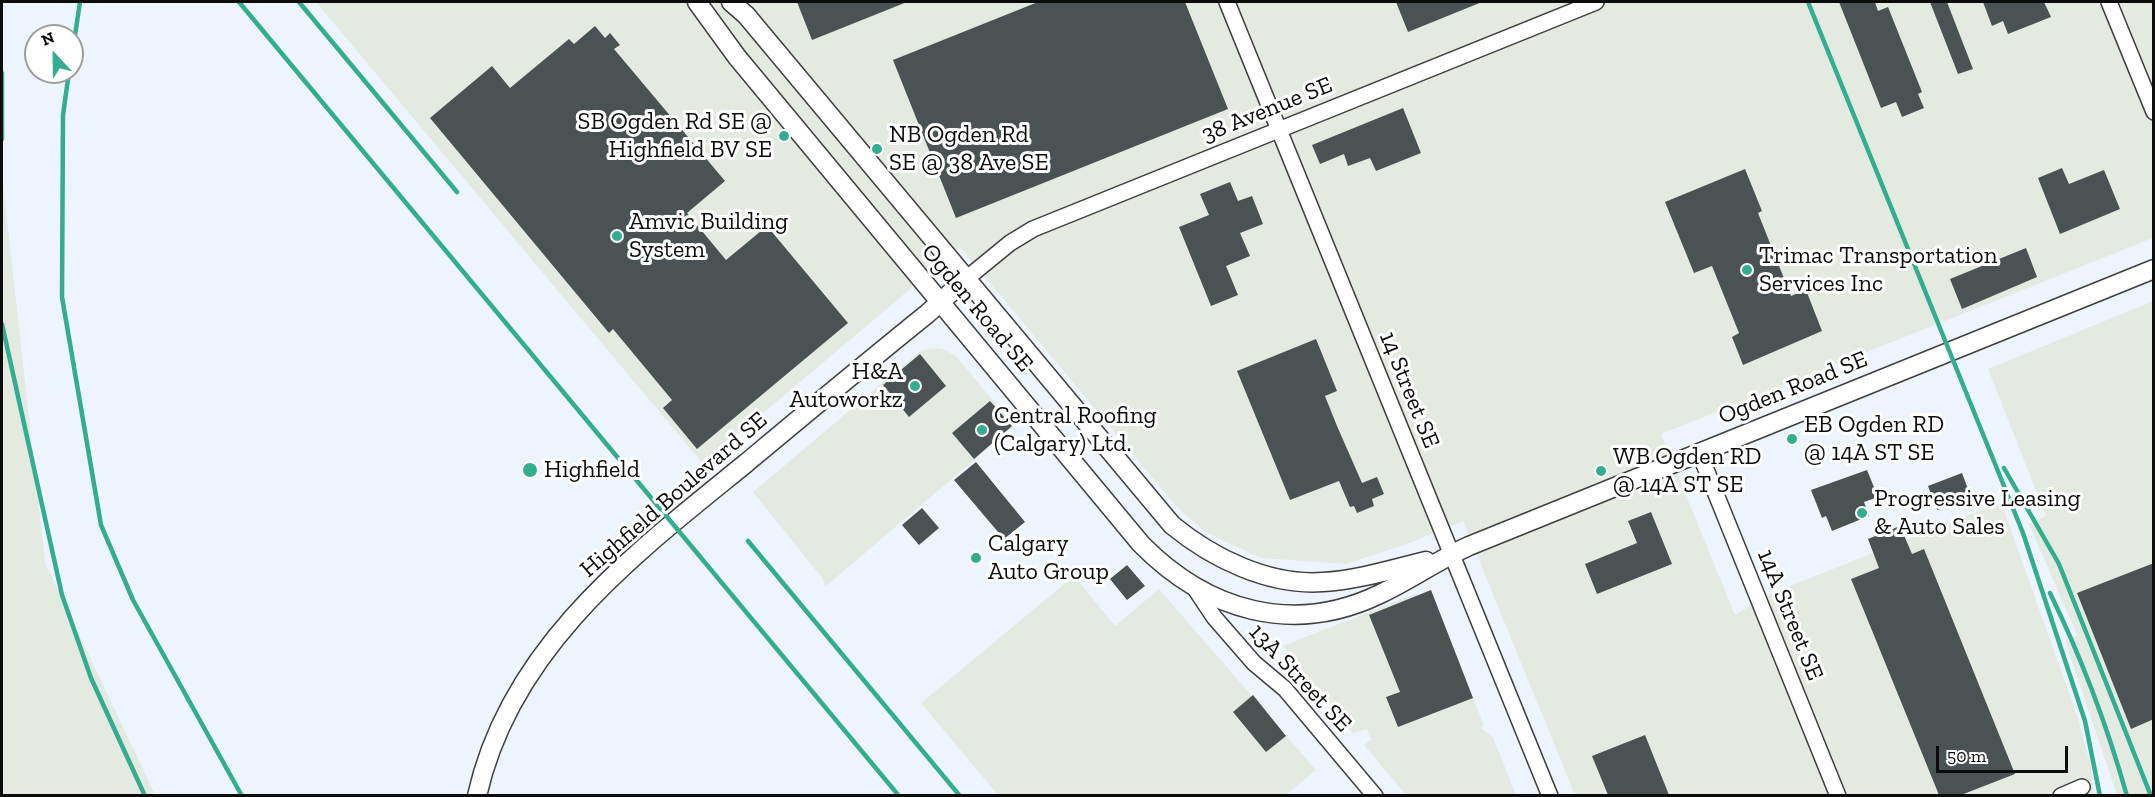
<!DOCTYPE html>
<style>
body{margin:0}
#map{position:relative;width:2155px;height:797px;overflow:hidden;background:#edf4fd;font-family:"Zilla Slab",serif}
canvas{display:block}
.frame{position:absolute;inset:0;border:3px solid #0c0c0c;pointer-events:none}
.north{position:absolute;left:24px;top:24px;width:60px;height:60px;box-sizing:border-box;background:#fff;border:2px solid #9e9e9e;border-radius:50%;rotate:338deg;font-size:16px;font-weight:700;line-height:24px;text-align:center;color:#0c0c0c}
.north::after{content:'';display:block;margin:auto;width:21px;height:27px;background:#33ad8f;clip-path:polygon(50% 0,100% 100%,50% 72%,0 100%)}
.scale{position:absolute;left:1936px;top:746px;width:132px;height:27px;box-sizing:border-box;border:3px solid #0c0c0c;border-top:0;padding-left:8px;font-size:18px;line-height:21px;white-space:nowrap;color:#0c0c0c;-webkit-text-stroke:4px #fff;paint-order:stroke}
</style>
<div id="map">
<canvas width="2155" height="797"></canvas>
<div class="frame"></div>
<div class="north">N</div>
<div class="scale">50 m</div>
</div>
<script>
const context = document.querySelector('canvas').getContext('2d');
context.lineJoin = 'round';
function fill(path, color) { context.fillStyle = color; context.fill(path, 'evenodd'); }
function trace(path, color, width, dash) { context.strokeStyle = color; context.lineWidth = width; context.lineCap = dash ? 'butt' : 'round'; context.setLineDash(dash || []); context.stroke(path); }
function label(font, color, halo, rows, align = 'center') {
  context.font = font + ' "Zilla Slab",serif'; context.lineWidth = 6; context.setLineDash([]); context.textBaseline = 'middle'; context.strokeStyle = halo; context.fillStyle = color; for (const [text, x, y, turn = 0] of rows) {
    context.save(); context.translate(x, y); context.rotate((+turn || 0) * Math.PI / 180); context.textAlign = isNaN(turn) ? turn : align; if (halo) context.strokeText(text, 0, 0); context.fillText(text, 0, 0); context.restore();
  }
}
fill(new Path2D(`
 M 316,2 L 2153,2 L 2153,238 L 1661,434 L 1735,615 L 1770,594 L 2001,502 L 2078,718 L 2091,767 L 2094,795 L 1575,795 L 1463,521 L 1407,544 L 1346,564 L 1261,558 L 1205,532 L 1177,507 L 960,247 L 703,464 Z
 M 2,175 L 45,562 L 155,795 L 2,795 Z
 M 2153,301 L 2153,795 L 2117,795 L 2065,641 L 2077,635 L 2029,524 L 2046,516 L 1988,369 Z
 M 931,348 L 942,349 L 955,355 L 1014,426 L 825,587 L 823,579 L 753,492 L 919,352 Z
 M 1074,576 L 1115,626 L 1159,589 L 1316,770 L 1286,795 L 998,795 L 921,703 Z
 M 1431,590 L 1484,726 L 1481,728 L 1493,737 L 1516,795 L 1406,795 L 1364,745 L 1373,738 L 1370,738 L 1367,729 L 1353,733 L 1283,646 L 1417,593 L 1418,596 Z`), '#e4eae1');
fill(new Path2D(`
 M 797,2 L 907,2 L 812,40 Z
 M 1038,2 L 1185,2 L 1228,109 L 956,218 L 893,60 Z
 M 1396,2 L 1482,2 L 1408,32 Z
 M 1839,2 L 1875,2 L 1878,11 L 1888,7 L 1922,92 L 1918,94 L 1924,108 L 1902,117 L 1896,102 L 1881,108 Z
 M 1930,2 L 1947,2 L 1973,69 L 1958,74 Z
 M 1983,2 L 2044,2 L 2051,17 L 2008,34 L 2003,21 L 1992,26 Z
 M 595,26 L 605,38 L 610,33 L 620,45 L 614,49 L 725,181 L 687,213 L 726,260 L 767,226 L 848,323 L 697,449 L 663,408 L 672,400 L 613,329 L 609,333 L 430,118 L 492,66 L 510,88 L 569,39 L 574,44 Z
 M 1403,108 L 1421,153 L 1376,171 L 1370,158 L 1348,166 L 1344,154 L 1320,164 L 1312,145 Z
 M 2062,168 L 2069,184 L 2104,170 L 2120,209 L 2060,234 L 2038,178 Z
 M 1745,169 L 1762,211 L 1758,213 L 1791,296 L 1806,290 L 1822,331 L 1743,365 L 1732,337 L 1739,333 L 1712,266 L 1694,273 L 1665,202 Z
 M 1230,182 L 1238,201 L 1252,196 L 1263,224 L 1240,233 L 1250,256 L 1226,266 L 1238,295 L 1211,306 L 1179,227 L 1209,215 L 1200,194 Z
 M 2026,248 L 2037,277 L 1962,309 L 1950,279 Z
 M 1316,339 L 1337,391 L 1325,396 L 1337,426 L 1362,483 L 1377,477 L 1384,494 L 1372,499 L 1374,506 L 1357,513 L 1354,506 L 1350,507 L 1339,481 L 1290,500 L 1237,371 Z
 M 920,354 L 946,386 L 909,417 L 883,385 Z
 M 990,401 L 1012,426 L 974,459 L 952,433 Z
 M 976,462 L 1025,522 L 1004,539 L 954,480 Z
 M 1867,470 L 1878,497 L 1864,502 L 1869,516 L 1832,531 L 1826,516 L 1822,518 L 1811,490 Z
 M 1962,473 L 1971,497 L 1937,510 L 1928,486 Z
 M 922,508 L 939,528 L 919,545 L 902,525 Z
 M 1651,512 L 1672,564 L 1597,594 L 1585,564 L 1637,543 L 1628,521 Z
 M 1900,526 L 1912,554 L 1924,549 L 2015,774 L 1961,795 L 1939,795 L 1851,579 L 1879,568 L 1868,539 Z
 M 2154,563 L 2154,719 L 2131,729 L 2077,593 Z
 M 1127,565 L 1145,586 L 1127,600 L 1110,579 Z
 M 1431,590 L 1473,698 L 1398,727 L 1386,697 L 1400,692 L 1369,615 Z
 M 1253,695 L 1286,736 L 1266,752 L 1233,712 Z
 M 1645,735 L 1669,795 L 1608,795 L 1592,756 Z`), '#4a5254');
const minor = new Path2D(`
 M 1227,2 L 1550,796
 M 2109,2 L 2154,112
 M 966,279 L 1010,243 L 1033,229 L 1596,2
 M 1699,452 L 1838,796
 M 1196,590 L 1214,617 L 1254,663 L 1285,689 L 1375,796
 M 2061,796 L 2082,787`);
const tertiary = new Path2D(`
 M 697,2 L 737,57 L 1141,544 C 1207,611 1293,636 1380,594 C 1410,580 1438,560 1469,546 L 2154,269
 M 731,2 L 746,15 L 1172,525 C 1212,558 1269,586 1323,582 C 1358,580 1393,569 1426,561
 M 477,796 C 510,647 633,555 745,464 C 805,414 866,363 927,314 L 966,279`);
trace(minor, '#3f3f3f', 18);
trace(tertiary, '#3f3f3f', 21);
trace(minor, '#fff', 15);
trace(tertiary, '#fff', 18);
trace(new Path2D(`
 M 239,2 L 899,796
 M 299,2 L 457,192
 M 1808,2 L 2023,533 L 2085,721 L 2100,796
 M 72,55 L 80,2
 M 69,72 L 63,115 L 62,297 L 101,525 L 133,600 L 242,796
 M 2,73 L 2,139
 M 2,324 L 62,595 L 91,678 L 145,796
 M 2004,468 L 2059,564 L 2151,796
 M 748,541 L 960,796
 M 2050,593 C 2082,659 2107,725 2127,796`), '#33ad8f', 4.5);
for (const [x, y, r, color] of [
 [784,136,6,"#33ad8f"],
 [877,149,6,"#33ad8f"],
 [617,236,6,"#33ad8f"],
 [1747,270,6,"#33ad8f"],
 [915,386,6,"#33ad8f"],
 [982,430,6,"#33ad8f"],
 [1792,439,6,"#33ad8f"],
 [530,470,8,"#33ad8f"],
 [1601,471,6,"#33ad8f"],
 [1862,513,6,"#33ad8f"],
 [976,558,6,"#33ad8f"]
]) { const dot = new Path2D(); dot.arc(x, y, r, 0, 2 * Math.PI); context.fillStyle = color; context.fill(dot); trace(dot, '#fff', 2); }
label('24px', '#0c0c0c', '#fff', [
 ["38 Avenue SE",1267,110,-22],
 ["Ogden Road SE",977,308,50],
 ["Ogden Road SE",1793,388,-22],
 ["14 Street SE",1409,390,68],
 ["Highfield Boulevard SE",674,495,-41],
 ["14A Street SE",1790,615,68],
 ["13A Street SE",1300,678,47]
]);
label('24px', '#0c0c0c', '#fff', [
 ["SB Ogden Rd SE @",772,122,"right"],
 ["Highfield BV SE",772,150,"right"],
 ["NB Ogden Rd",889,135],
 ["SE @ 38 Ave SE",889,163],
 ["Amvic Building",629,222],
 ["System",629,250],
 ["Trimac Transportation",1759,256],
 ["Services Inc",1759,284],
 ["H&A",903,372,"right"],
 ["Autoworkz",903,400,"right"],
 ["Central Roofing",994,416],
 ["(Calgary) Ltd.",994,444],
 ["EB Ogden RD",1804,425],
 ["@ 14A ST SE",1804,453],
 ["WB Ogden RD",1613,457],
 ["@ 14A ST SE",1613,485],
 ["Highfield",544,470],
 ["Progressive Leasing",1874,499],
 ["& Auto Sales",1874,527],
 ["Calgary",988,544],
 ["Auto Group",988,572]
], 'left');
</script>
